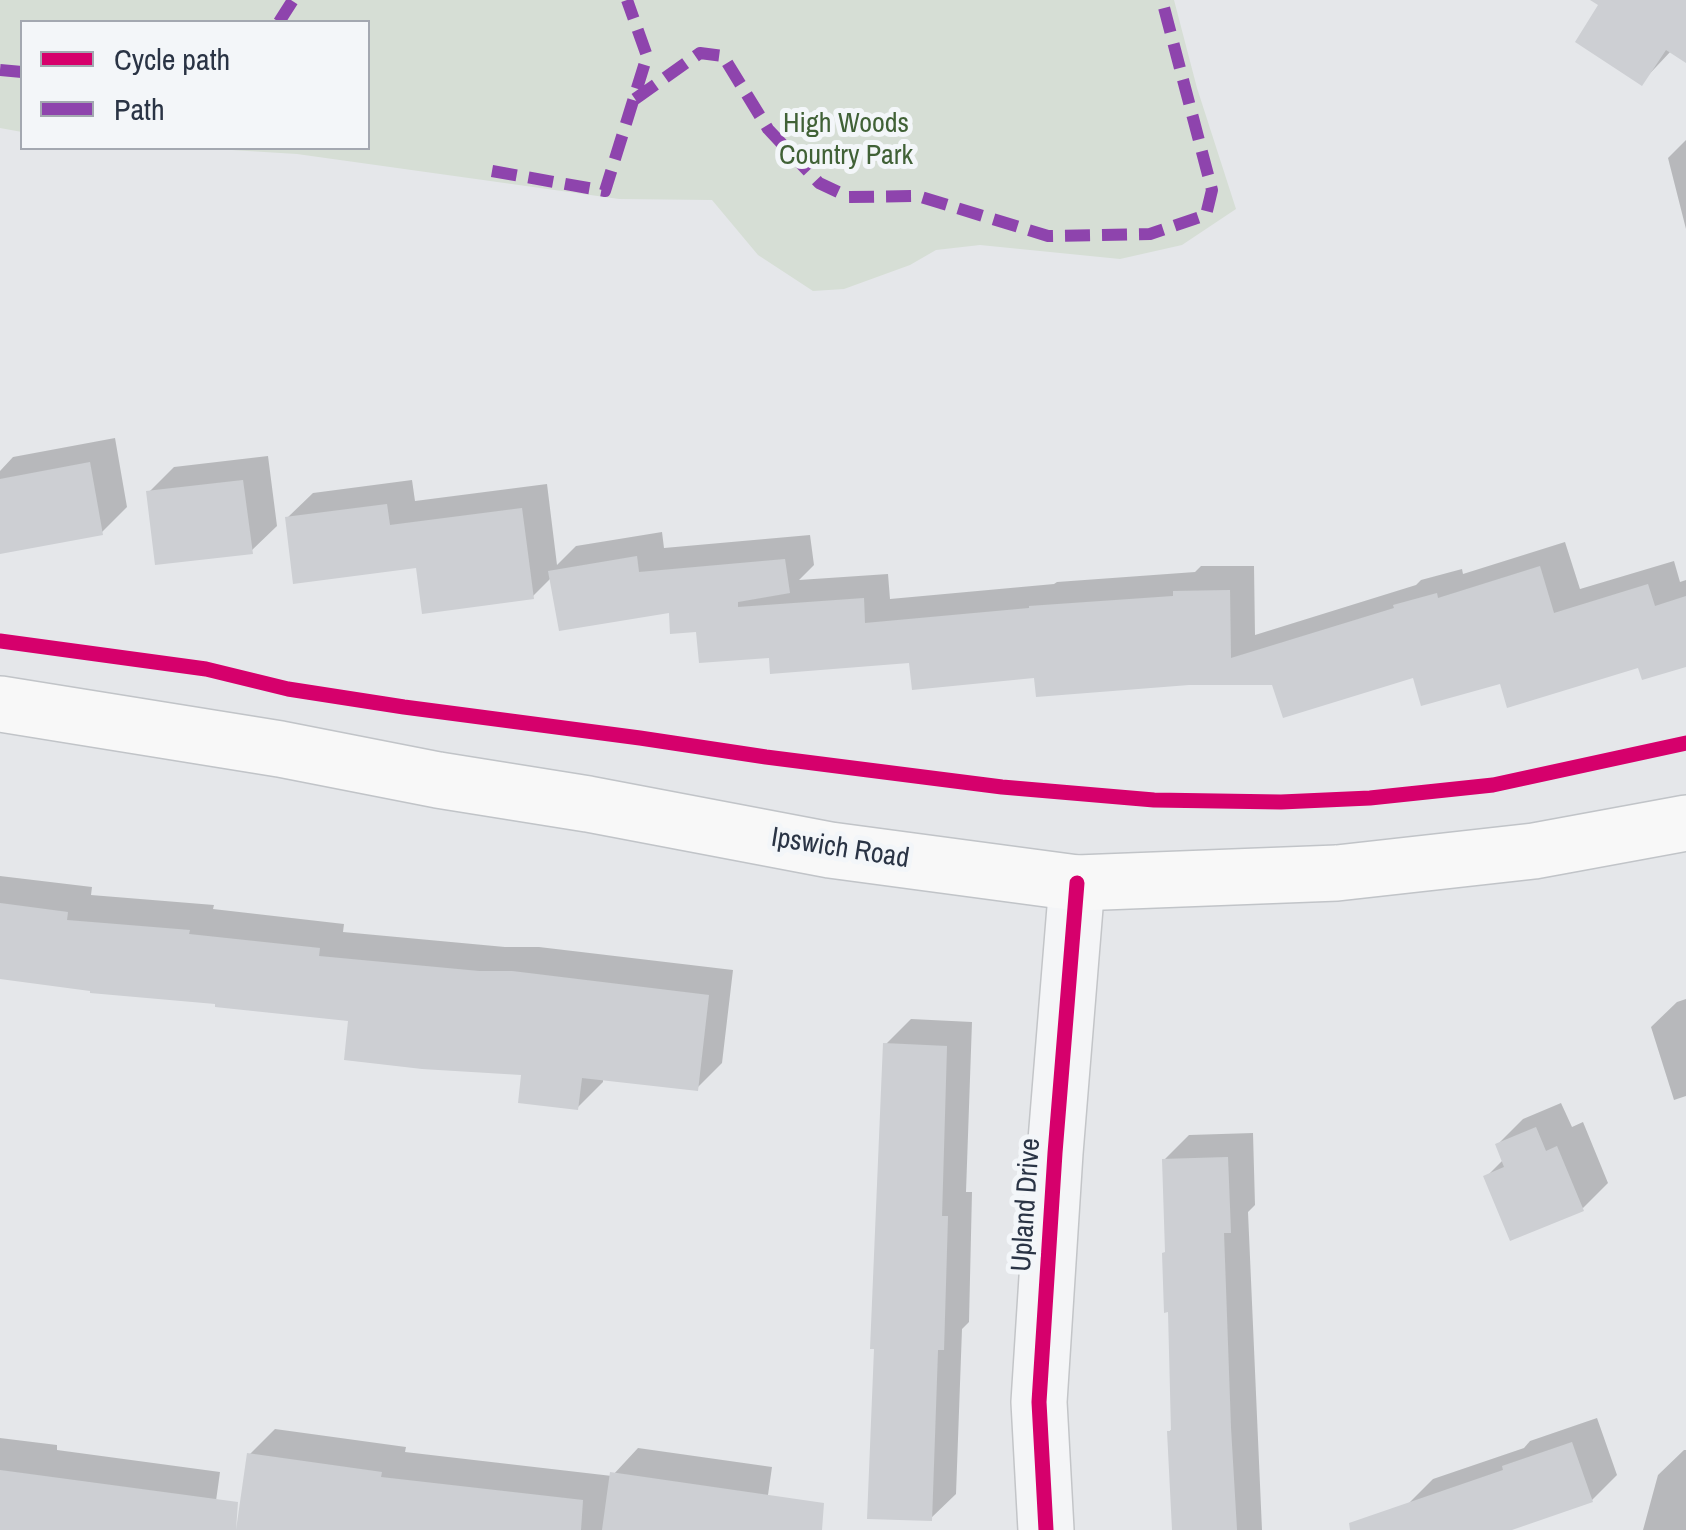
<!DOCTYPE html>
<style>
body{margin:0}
#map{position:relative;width:1686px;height:1530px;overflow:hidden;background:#e5e7ea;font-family:"Archivo Narrow",sans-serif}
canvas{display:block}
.legend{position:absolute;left:20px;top:20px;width:350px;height:130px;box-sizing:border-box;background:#f3f6f9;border:2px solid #a3a8b1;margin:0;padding:12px 18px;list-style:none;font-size:30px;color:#2a3445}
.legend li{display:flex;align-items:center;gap:20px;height:50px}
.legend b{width:50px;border:2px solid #a3a8b1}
</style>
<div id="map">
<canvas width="1686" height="1530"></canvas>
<ul class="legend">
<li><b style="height:12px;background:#d6006c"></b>Cycle path</li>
<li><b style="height:12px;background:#8e44ad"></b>Path</li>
</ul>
</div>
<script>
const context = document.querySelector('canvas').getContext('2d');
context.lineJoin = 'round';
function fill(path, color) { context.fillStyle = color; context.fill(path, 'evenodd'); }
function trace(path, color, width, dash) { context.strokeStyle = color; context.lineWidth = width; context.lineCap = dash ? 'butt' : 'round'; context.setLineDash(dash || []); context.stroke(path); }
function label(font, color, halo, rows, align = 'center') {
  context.font = font + ' "Archivo Narrow",sans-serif'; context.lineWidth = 10; context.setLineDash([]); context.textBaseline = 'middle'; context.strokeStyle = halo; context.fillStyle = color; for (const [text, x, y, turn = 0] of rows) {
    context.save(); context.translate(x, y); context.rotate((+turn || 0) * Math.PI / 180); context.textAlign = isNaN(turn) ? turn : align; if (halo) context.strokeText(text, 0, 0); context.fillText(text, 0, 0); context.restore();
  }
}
fill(new Path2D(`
 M 0,0 L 1174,0 L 1197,88 L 1236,209 L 1182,245 L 1120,259 L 980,245 L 936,250 L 910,265 L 844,289 L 813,291 L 758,255 L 712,200 L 619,199 L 297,154 L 199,148 L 368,148 L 368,22 L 22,22 L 22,132 L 0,128 Z`), '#d6ded5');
fill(new Path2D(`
 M 1606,0 L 1686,0 L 1686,60 L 1671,51 L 1641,83 Z
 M 1686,140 L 1686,229 L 1668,158 Z
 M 115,438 L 127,507 L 102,532 L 0,547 L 0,471 L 13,457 Z
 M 268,456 L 277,526 L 251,551 L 149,492 L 174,467 Z
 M 412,480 L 415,501 L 547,484 L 557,565 L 576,546 L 662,532 L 664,548 L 810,535 L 814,565 L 799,580 L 888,574 L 890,599 L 1054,584 L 1057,582 L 1195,572 L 1201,566 L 1254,566 L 1255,635 L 1416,585 L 1421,580 L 1462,569 L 1463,574 L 1565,542 L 1580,589 L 1674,561 L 1680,582 L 1686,580 L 1686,662 L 1640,665 L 1501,681 L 1415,675 L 1274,682 L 1037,676 L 911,660 L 771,655 L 699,629 L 671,610 L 552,577 L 533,596 L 418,566 L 287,518 L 313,493 Z
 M 0,876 L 92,887 L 91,895 L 214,905 L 213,909 L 344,924 L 343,932 L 505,947 L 539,947 L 733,970 L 722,1063 L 697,1088 L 603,1078 L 603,1082 L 577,1108 L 524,1073 L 350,1019 L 0,977 Z
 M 1686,999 L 1686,1096 L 1674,1100 L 1651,1027 L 1677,1002 Z
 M 911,1019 L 972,1022 L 966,1192 L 972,1192 L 969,1322 L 962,1329 L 956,1494 L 930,1519 L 886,1044 Z
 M 1561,1103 L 1572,1127 L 1583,1122 L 1608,1183 L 1583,1208 L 1486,1177 L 1504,1159 L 1498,1144 L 1523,1119 Z
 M 1253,1133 L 1255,1205 L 1248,1212 L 1262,1530 L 1173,1530 L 1169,1432 L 1173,1428 L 1164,1160 L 1189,1135 Z
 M 1597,1418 L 1617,1475 L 1592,1500 L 1504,1530 L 1417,1530 L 1408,1504 L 1433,1479 L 1524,1448 L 1530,1441 Z
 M 275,1429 L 406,1447 L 405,1452 L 612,1476 L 638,1448 L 772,1467 L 763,1530 L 249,1530 L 250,1454 Z
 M 0,1438 L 57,1445 L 57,1450 L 220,1472 L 212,1530 L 0,1530 Z
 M 1684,1450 L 1686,1450 L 1686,1530 L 1643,1530 L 1658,1475 Z`), '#0003');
fill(new Path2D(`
 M 1590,0 L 1686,0 L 1686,63 L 1666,50 L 1642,86 L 1575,42 L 1598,5 Z
 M 90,462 L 103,535 L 0,554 L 0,479 Z
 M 243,480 L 253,554 L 155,565 L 146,491 Z
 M 387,504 L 390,525 L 522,508 L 534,599 L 422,614 L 416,568 L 293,584 L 285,517 Z
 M 637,556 L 639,572 L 785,559 L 790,593 L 738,602 L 738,607 L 864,598 L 865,623 L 1029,608 L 1029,606 L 1173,596 L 1173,591 L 1230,590 L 1231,658 L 1394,608 L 1393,605 L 1437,593 L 1438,598 L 1540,566 L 1554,613 L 1648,584 L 1655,606 L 1686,596 L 1686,667 L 1642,680 L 1638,668 L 1507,708 L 1500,684 L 1421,706 L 1413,678 L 1283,718 L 1272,685 L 1189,685 L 1036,697 L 1034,678 L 912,690 L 909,663 L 770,674 L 769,658 L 699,663 L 696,632 L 670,634 L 669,613 L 559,631 L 548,571 Z
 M 0,903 L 68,912 L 67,920 L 190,930 L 189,934 L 320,948 L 319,956 L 479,971 L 512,971 L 709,995 L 698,1091 L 582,1078 L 578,1110 L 518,1103 L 521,1075 L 422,1069 L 344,1060 L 348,1021 L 215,1007 L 215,1004 L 90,993 L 90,991 L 0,979 Z
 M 883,1043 L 947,1046 L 942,1216 L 948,1216 L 944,1350 L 938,1350 L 932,1521 L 867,1519 L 874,1349 L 870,1349 Z
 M 1536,1127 L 1546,1151 L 1557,1146 L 1584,1211 L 1510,1241 L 1483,1176 L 1504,1167 L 1495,1144 Z
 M 1228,1157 L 1231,1233 L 1224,1233 L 1231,1428 L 1237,1530 L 1172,1530 L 1167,1431 L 1171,1431 L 1168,1312 L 1164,1313 L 1162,1253 L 1165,1252 L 1162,1159 Z
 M 1572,1442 L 1593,1502 L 1512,1530 L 1350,1530 L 1349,1523 L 1503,1470 L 1502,1466 Z
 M 247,1453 L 382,1472 L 381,1477 L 583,1500 L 581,1530 L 236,1530 Z
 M 0,1470 L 238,1502 L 236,1530 L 0,1530 Z
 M 610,1472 L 824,1503 L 822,1530 L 602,1530 Z`), '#cdcfd3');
const minor = new Path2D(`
 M 1046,1530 L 1039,1402 L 1055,1153 L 1077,883`);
const major = new Path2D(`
 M 0,704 L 280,749 L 438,780 L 588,804 L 830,850 L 1077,883 L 1337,873 L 1534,851 L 1686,823`);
trace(minor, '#c3c5c8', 58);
trace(major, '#c1c4c8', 58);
trace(minor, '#f4f5f7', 55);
trace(major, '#f8f8f8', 55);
trace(new Path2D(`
 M 279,22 L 293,0
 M 0,70 L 22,72
 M 635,99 L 700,53 L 723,56 L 768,129 L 819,183 L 849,197 L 918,196 L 1048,236 L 1150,234 L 1206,215 L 1212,190 L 1162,0
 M 492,171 L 605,191 L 647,56 L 627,0`), '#8e44ad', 12, [25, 12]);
trace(new Path2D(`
 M 0,641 L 206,669 L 288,689 L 404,707 L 640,738 L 766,757 L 1002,787 L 1154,800 L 1281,802 L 1370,798 L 1493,785 L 1686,743
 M 1046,1530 L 1039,1402 L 1055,1153 L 1077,883`), '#d6006c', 15);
label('28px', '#406136', '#f3f6f9', [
 ["High Woods",846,124],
 ["Country Park",846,156]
]);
label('28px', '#2a3445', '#f3f6f9', [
 ["Ipswich Road",840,849,9],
 ["Upland Drive",1027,1205,-86]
]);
</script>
